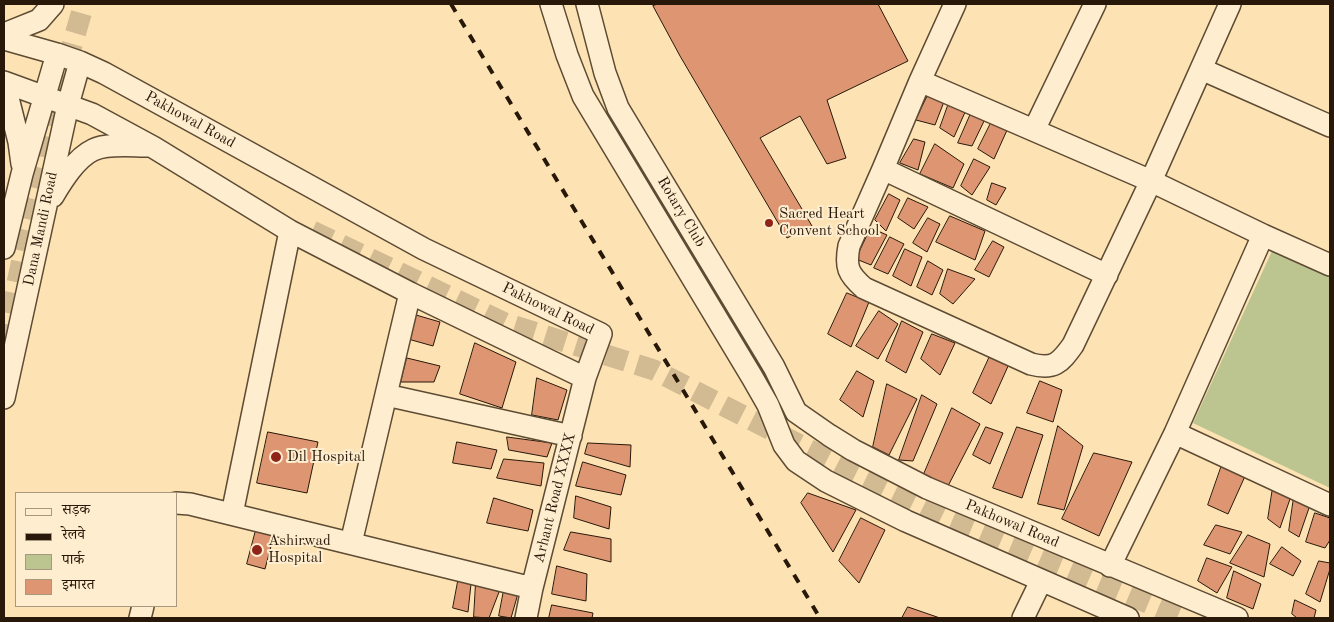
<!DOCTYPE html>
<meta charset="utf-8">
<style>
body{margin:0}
#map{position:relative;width:1334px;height:622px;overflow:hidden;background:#fde3b4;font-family:"Old Standard TT","Noto Serif Devanagari",serif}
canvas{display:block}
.frame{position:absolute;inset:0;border:5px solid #281809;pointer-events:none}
.legend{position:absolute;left:15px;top:492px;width:162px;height:115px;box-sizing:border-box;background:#feedce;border:1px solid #a8987f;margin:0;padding:6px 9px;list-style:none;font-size:15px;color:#281809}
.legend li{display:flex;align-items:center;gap:10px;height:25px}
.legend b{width:25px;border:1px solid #a8987f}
</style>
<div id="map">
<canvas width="1334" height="622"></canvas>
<div class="frame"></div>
<ul class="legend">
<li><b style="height:6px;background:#feedce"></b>सड़क</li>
<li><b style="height:6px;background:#281809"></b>रेलवे</li>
<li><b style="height:14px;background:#bcc490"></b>पार्क</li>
<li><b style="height:14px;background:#dd9572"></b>इमारत</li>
</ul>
</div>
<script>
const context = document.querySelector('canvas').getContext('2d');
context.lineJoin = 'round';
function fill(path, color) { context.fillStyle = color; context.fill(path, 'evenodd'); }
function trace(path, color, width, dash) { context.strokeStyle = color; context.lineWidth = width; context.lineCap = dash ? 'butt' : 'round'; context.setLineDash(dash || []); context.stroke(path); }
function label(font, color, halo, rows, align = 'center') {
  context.font = font + ' "Old Standard TT",serif'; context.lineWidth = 4; context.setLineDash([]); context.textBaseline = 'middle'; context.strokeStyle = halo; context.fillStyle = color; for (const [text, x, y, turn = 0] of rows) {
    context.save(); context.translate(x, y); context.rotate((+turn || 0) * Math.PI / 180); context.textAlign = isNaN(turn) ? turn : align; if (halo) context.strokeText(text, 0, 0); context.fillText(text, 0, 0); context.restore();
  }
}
fill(new Path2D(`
 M 1272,251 L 1330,276 L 1330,488 L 1193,423 Z`), '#bcc490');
const building = new Path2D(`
 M 658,4 L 878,4 L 908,61 L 827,100 L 846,158 L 827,164 L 800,116 L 760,138 L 812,226 L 787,238 L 680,56 L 653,6 Z
 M 929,93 L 945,99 L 935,125 L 916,120 Z
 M 950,100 L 966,110 L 954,137 L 940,128 Z
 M 972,111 L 986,117 L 972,146 L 958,143 Z
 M 992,121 L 1008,128 L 994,159 L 978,149 Z
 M 914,139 L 925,142 L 918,170 L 900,163 Z
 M 935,144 L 964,164 L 953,188 L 920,174 Z
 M 974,159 L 990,167 L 972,195 L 961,186 Z
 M 992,183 L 1006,188 L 996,205 L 987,200 Z
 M 889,194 L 900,200 L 886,231 L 875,220 Z
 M 908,198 L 928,207 L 914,229 L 898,218 Z
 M 950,216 L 985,231 L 975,260 L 936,242 Z
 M 928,218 L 940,224 L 927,252 L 913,243 Z
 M 871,228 L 887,235 L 871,265 L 856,259 Z
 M 890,237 L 904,244 L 888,274 L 874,268 Z
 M 993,241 L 1004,247 L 989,277 L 975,270 Z
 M 905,249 L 922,257 L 911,286 L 893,276 Z
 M 928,261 L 943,270 L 932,295 L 917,287 Z
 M 948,269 L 975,279 L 953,304 L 940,294 Z
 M 847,293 L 869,302 L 851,347 L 828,334 Z
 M 879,311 L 898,324 L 878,359 L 856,346 Z
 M 416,315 L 440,322 L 433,346 L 408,339 Z
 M 902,321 L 923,332 L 906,373 L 886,361 Z
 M 932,334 L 955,343 L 940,375 L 921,359 Z
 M 475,343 L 516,362 L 502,408 L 460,394 Z
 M 990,356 L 1009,364 L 991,404 L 973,393 Z
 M 407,358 L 440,366 L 434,382 L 401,382 Z
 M 857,371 L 874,381 L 863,417 L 840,400 Z
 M 537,378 L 567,390 L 558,420 L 532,415 Z
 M 1040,381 L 1062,390 L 1053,422 L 1027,413 Z
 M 887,384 L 917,399 L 889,455 L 873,447 Z
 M 922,395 L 937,404 L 913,461 L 899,460 Z
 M 952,408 L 980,424 L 948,486 L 924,474 Z
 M 1058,426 L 1083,446 L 1064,510 L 1038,504 Z
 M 986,427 L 1003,433 L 990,464 L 973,455 Z
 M 1017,427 L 1043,435 L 1022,498 L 993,488 Z
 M 268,432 L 318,442 L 307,493 L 257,483 Z
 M 507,437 L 552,443 L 547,457 L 509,450 Z
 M 457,442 L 497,450 L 491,469 L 453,463 Z
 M 588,443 L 631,445 L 630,467 L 585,454 Z
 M 1094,453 L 1132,462 L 1099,536 L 1062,519 Z
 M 504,459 L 544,463 L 541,486 L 497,478 Z
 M 583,462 L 626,475 L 621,495 L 576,486 Z
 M 1223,462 L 1246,474 L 1228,514 L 1208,505 Z
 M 1273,487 L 1290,499 L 1280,528 L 1268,519 Z
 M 808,493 L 856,510 L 833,552 L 801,503 Z
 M 576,496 L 611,507 L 609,529 L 574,518 Z
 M 1294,497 L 1310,505 L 1299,537 L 1289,531 Z
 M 494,498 L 533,510 L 528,531 L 487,523 Z
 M 1315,513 L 1330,518 L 1330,540 L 1325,548 L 1306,542 Z
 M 861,518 L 885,530 L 859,583 L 839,561 Z
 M 1216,525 L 1242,532 L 1230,554 L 1204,545 Z
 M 256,530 L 274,535 L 265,569 L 247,564 Z
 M 571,532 L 611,539 L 611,562 L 564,550 Z
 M 1248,535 L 1270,544 L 1264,577 L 1230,563 Z
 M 1282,547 L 1301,561 L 1293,576 L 1270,564 Z
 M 1207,558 L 1232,567 L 1217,593 L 1198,581 Z
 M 1319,561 L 1330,563 L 1330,569 L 1320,602 L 1306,594 Z
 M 557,566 L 587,574 L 586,601 L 552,594 Z
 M 1234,571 L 1261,584 L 1253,609 L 1227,598 Z
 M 459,576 L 471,584 L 468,612 L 453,608 Z
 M 476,582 L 499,592 L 489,618 L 474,617 Z
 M 504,590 L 519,590 L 511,618 L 499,616 Z
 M 1295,600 L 1316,610 L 1314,618 L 1297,618 L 1292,614 Z
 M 552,605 L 593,613 L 592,618 L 549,618 Z
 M 908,607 L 940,618 L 902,618 Z`);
fill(building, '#dd9572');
trace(building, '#281809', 1);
trace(new Path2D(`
 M 312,231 L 505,323 L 654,370 L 845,468 L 951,520 L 1183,618
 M 4,345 L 54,107 L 84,4`), '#d2ba92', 21, [21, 11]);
const minor = new Path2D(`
 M 551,4 L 567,55 L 583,96 L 752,377 L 768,405 L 784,445 L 796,461 L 826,481 L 906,521 L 1128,618
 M 587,4 L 605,73 L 618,108 L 774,367 L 796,412 L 829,435 L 853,450 L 927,488 L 1237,618
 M 955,4 L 920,81 L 1151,181 L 1263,235
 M 4,34 L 39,20 L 53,4
 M 4,39 L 57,54 L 80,62 L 104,73 L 188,119 L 424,249 L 601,334 L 585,378 L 532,588 L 526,618
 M 1201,69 L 1330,126
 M 920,81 L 883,169 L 849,246 C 845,267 848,274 864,288 L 1031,364 C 1054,370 1060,363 1073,345 L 1151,181 L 1230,4
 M 4,82 L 92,114 L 153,147 L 290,231 L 410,293 L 585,378
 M 4,82 L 19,142 L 22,164
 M 1034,130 L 1095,4
 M 883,169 L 1107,275
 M 53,196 C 62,181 76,158 93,150 C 107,143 132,146 147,146
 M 4,248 L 22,174 L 57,54
 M 1330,265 L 1263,235 L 1175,433 L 1330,505
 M 386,395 L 571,436
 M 4,398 L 68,105 L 80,62
 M 176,503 L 190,504 L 532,588
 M 232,514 L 290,231
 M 351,543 L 410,293
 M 1110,566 L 1175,433
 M 140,618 L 143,606
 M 1023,618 L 1041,581`);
trace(minor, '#5d4b34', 24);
trace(minor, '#feedce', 21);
trace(new Path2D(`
 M 451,4 L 820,618`), '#281809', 4, [9, 9]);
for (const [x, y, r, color] of [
 [769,223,5,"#8f2418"],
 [276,457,6,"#8f2418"],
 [257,550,6,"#8f2418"]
]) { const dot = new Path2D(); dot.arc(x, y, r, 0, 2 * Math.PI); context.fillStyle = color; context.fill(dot); trace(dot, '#feedce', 2); }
label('15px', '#281809', '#feedce', [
 ["Pakhowal Road",190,120,29],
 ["Rotary Club",681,212,59],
 ["Dana Mandi Road",41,229,-78],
 ["Pakhowal Road",548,309,26],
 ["Arhant Road XXXX",555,498,-76],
 ["Pakhowal Road",1012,524,23]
]);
label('15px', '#281809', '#feedce', [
 ["Sacred Heart",779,214],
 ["Convent School",779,231],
 ["Dil Hospital",287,457],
 ["Ashirwad",268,541],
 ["Hospital",268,558]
], 'left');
</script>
